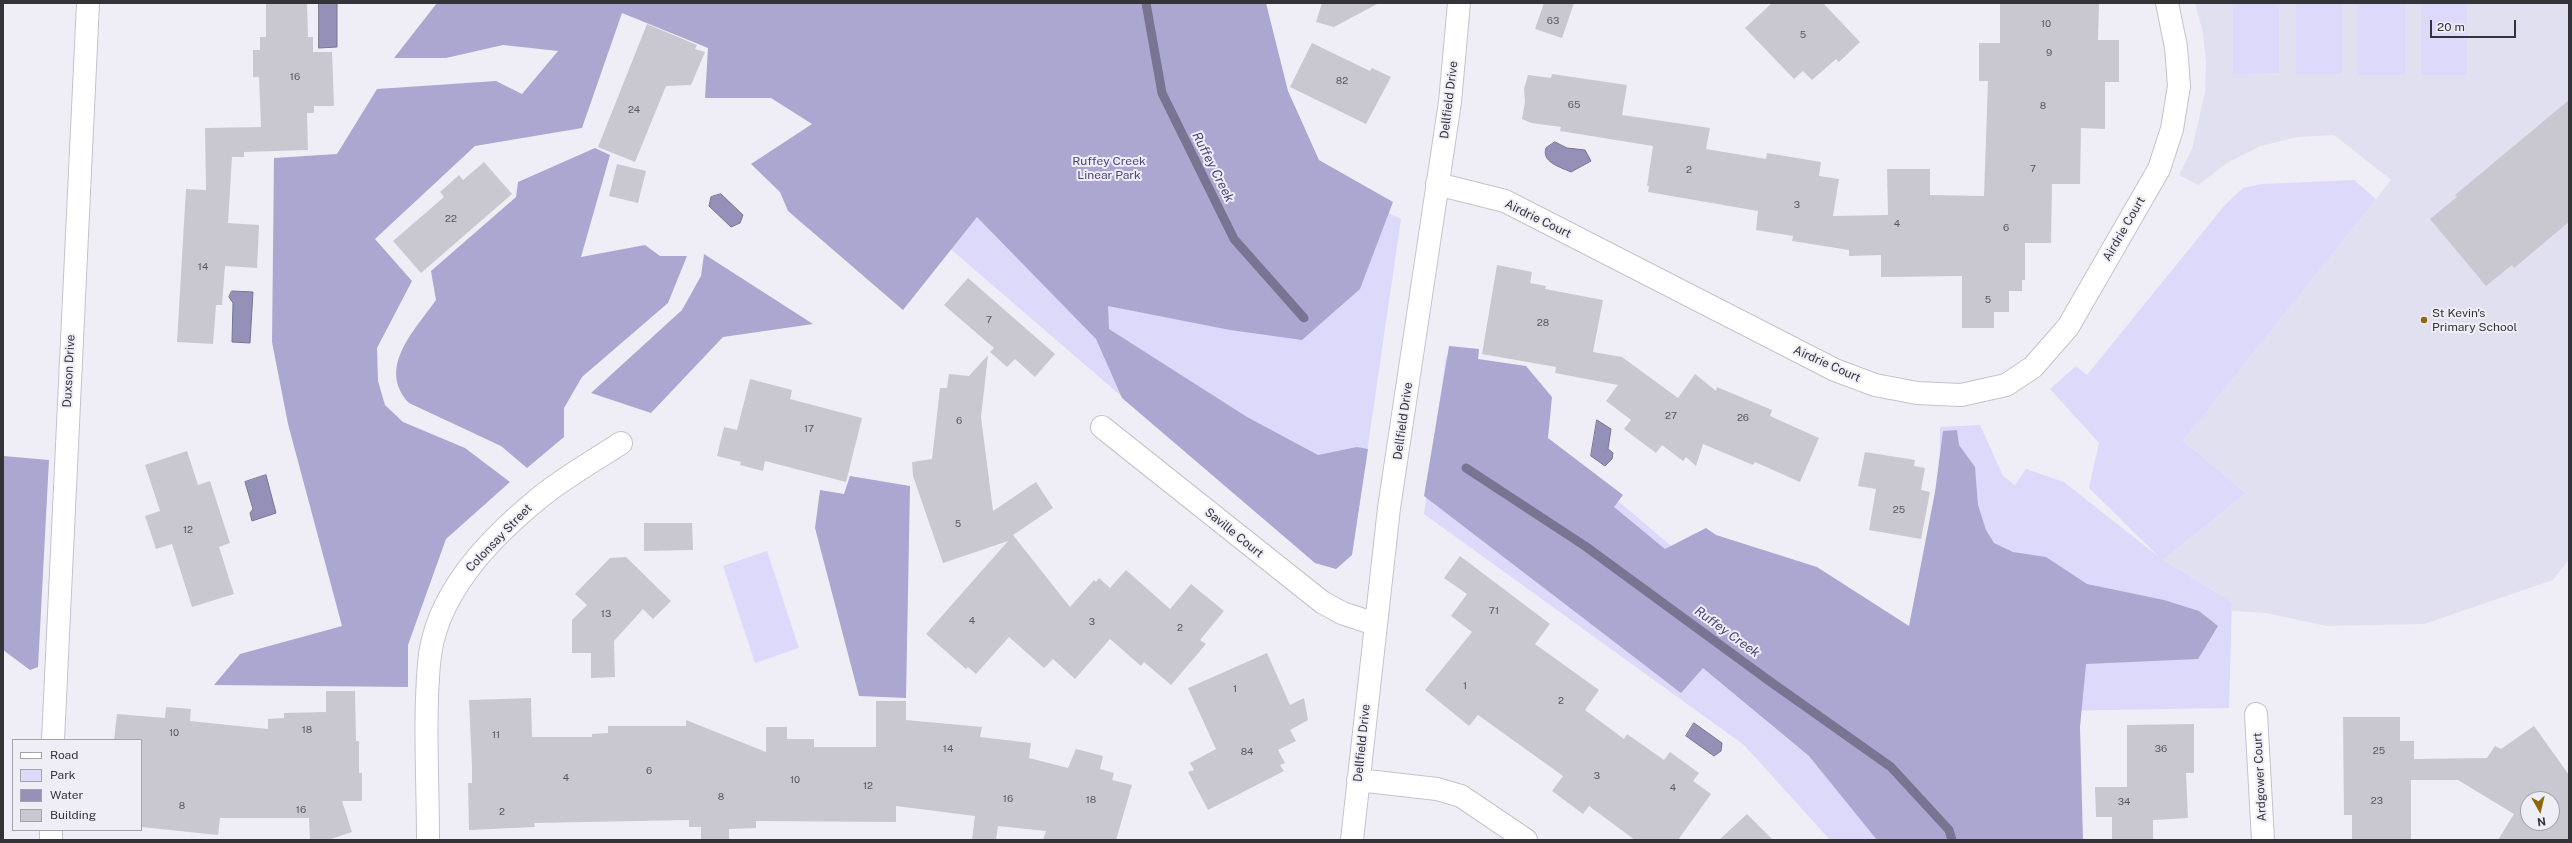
<!DOCTYPE html>
<style>
body{margin:0}
#map{position:relative;width:2572px;height:843px;overflow:hidden;background:#efeef7;font-family:"Public Sans",sans-serif}
canvas{display:block}
.frame{position:absolute;inset:0;border:4px solid #343337;pointer-events:none}
.legend{position:absolute;left:12px;top:739px;width:130px;height:92px;box-sizing:border-box;background:#efeef7;border:1px solid #a4a3aa;margin:0;padding:5px 7px;list-style:none;font-size:12px;color:#343337}
.legend li{display:flex;align-items:center;gap:8px;height:20px}
.legend b{width:20px;border:1px solid #a4a3aa}
.north{position:absolute;left:2520px;top:791px;width:40px;height:40px;box-sizing:border-box;background:#efeef7;border:1px solid #a4a3aa;border-radius:50%;rotate:172deg;font-size:11px;font-weight:700;line-height:16px;text-align:center;color:#343337}
.north::after{content:'';display:block;margin:auto;width:14px;height:18px;background:#8e660a;clip-path:polygon(50% 0,100% 100%,50% 72%,0 100%)}
.scale{position:absolute;left:2430px;top:20px;width:86px;height:18px;box-sizing:border-box;border:2px solid #343337;border-top:0;padding-left:5px;font-size:12px;line-height:14px;white-space:nowrap;color:#343337;-webkit-text-stroke:3px #efeef7;paint-order:stroke}
</style>
<div id="map">
<canvas width="2572" height="843"></canvas>
<div class="frame"></div>
<ul class="legend">
<li><b style="height:5px;background:#fff"></b>Road</li>
<li><b style="height:11px;background:#ddd9fa"></b>Park</li>
<li><b style="height:11px;background:#9590b8"></b>Water</li>
<li><b style="height:11px;background:#c9c8d1"></b>Building</li>
</ul>
<div class="north">N</div>
<div class="scale">20 m</div>
</div>
<script>
const context = document.querySelector('canvas').getContext('2d');
context.lineJoin = 'round';
function fill(path, color) { context.fillStyle = color; context.fill(path, 'evenodd'); }
function trace(path, color, width, dash) { context.strokeStyle = color; context.lineWidth = width; context.lineCap = dash ? 'butt' : 'round'; context.setLineDash(dash || []); context.stroke(path); }
function label(font, color, halo, rows, align = 'center') {
  context.font = font + ' "Public Sans",sans-serif'; context.lineWidth = 4; context.setLineDash([]); context.textBaseline = 'middle'; context.strokeStyle = halo; context.fillStyle = color; for (const [text, x, y, turn = 0] of rows) {
    context.save(); context.translate(x, y); context.rotate((+turn || 0) * Math.PI / 180); context.textAlign = isNaN(turn) ? turn : align; if (halo) context.strokeText(text, 0, 0); context.fillText(text, 0, 0); context.restore();
  }
}
fill(new Path2D(`
 M 2195,3 L 2569,3 L 2569,559 L 2553,580 L 2424,624 L 2326,626 L 2266,613 L 2232,611 L 2232,602 L 2163,560 L 2246,493 L 2183,441 L 2391,180 L 2334,135 L 2297,137 L 2261,146 L 2227,163 L 2198,185 L 2179,175 L 2192,149 L 2205,92 L 2206,62 L 2203,33 Z`), '#e1e0f0');
fill(new Path2D(`
 M 2233,3 L 2279,3 L 2279,73 L 2233,74 Z
 M 2296,3 L 2342,3 L 2342,74 L 2296,74 Z
 M 2358,3 L 2405,3 L 2405,75 L 2358,75 Z
 M 2421,3 L 2467,3 L 2467,75 L 2421,75 Z
 M 1276,161 L 1401,219 L 1352,555 L 1336,569 L 1315,563 L 910,214 Z
 M 2354,180 L 2376,199 L 2183,441 L 2246,493 L 2163,560 L 2232,602 L 2229,708 L 2049,711 L 2010,840 L 1830,840 L 1744,745 L 1424,514 L 1446,356 L 1694,565 L 1938,649 L 1940,427 L 1980,425 L 2003,476 L 2015,485 L 2026,469 L 2064,482 L 2159,557 L 2089,488 L 2099,443 L 2050,389 L 2076,366 L 2087,375 L 2224,206 L 2243,188 L 2262,184 Z
 M 767,551 L 799,648 L 755,663 L 723,566 Z`), '#ddd9fa');
fill(new Path2D(`
 M 437,3 L 1266,3 L 1288,91 L 1319,160 L 1393,202 L 1360,289 L 1302,340 L 1230,330 L 1108,306 L 1109,329 L 1247,417 L 1318,455 L 1357,447 L 1368,449 L 1352,555 L 1336,569 L 1315,563 L 1122,398 L 1096,339 L 977,217 L 903,310 L 788,211 L 780,192 L 751,164 L 812,124 L 771,98 L 705,98 L 708,48 L 622,13 L 582,128 L 475,146 L 375,239 L 412,281 L 377,348 L 378,381 L 385,405 L 403,422 L 465,448 L 510,482 L 446,539 L 408,645 L 408,687 L 214,685 L 240,654 L 342,626 L 288,424 L 272,342 L 274,158 L 337,154 L 377,89 L 496,81 L 522,94 L 558,51 L 503,45 L 446,58 L 394,58 Z
 M 595,148 L 610,155 L 581,257 L 645,245 L 660,256 L 687,256 L 668,303 L 582,377 L 564,408 L 564,437 L 527,468 L 501,446 L 409,403 C 376,368 415,330 436,300 L 431,271 L 516,197 L 518,182 Z
 M 704,254 L 813,324 L 723,337 L 651,413 L 591,393 L 682,310 L 701,276 Z
 M 1449,346 L 1479,349 L 1478,359 L 1526,366 L 1552,397 L 1548,438 L 1623,495 L 1614,507 L 1665,549 L 1706,528 L 1716,535 L 1817,567 L 1909,626 L 1935,492 L 1943,431 L 1957,430 L 1959,445 L 1975,467 L 1978,505 L 1986,530 L 1994,543 L 2013,552 L 2046,557 L 2087,584 L 2164,600 L 2199,611 L 2218,626 L 2198,659 L 2086,664 L 2080,727 L 2083,840 L 1877,840 L 1809,756 L 1703,668 L 1681,693 L 1424,496 Z
 M 3,456 L 49,460 L 38,667 L 30,670 L 3,650 Z
 M 850,476 L 910,486 L 906,698 L 859,696 L 815,528 L 820,490 L 844,494 Z`), '#aca7d1');
const water = new Path2D(`
 M 319,3 L 337,3 L 337,47 L 319,48 Z
 M 1555,142 L 1567,148 L 1585,150 L 1591,161 L 1571,172 C 1560,167 1541,162 1546,148 Z
 M 721,194 L 743,215 L 740,223 L 731,227 L 709,206 L 711,197 Z
 M 232,291 L 253,292 L 250,343 L 232,342 L 233,303 L 229,297 Z
 M 1597,420 L 1611,429 L 1608,449 L 1613,453 L 1612,459 L 1605,466 L 1591,456 Z
 M 266,475 L 276,513 L 252,521 L 250,513 L 253,509 L 245,482 Z
 M 1694,723 L 1722,743 L 1721,751 L 1714,756 L 1686,736 Z`);
fill(water, '#9590b8');
trace(water, '#787491', 1);
trace(new Path2D(`
 M 1146,3 L 1162,93 L 1234,239 L 1304,318
 M 1466,468 L 1585,546 L 1768,680 L 1891,767 L 1949,830 L 1952,840`), '#787491', 9);
fill(new Path2D(`
 M 266,3 L 307,3 L 308,37 L 313,37 L 313,52 L 332,52 L 334,106 L 314,106 L 314,113 L 307,113 L 308,150 L 244,152 L 244,157 L 232,157 L 228,223 L 259,225 L 257,268 L 225,266 L 222,305 L 216,305 L 213,344 L 177,342 L 186,189 L 206,190 L 205,128 L 261,127 L 259,77 L 253,77 L 253,50 L 260,50 L 260,37 L 266,37 Z
 M 1322,3 L 1379,3 L 1334,27 L 1316,22 Z
 M 1544,3 L 1574,3 L 1562,38 L 1535,29 Z
 M 1772,3 L 1823,3 L 1860,42 L 1839,62 L 1836,59 L 1812,80 L 1803,71 L 1794,79 L 1745,28 Z
 M 2000,3 L 2099,3 L 2098,40 L 2119,40 L 2119,82 L 2105,82 L 2105,129 L 2081,128 L 2080,184 L 2052,184 L 2051,243 L 2025,243 L 2025,280 L 2022,280 L 2022,291 L 2009,291 L 2009,312 L 1994,312 L 1994,328 L 1962,328 L 1962,276 L 1881,277 L 1881,255 L 1849,256 L 1849,250 L 1792,241 L 1793,236 L 1756,230 L 1758,211 L 1648,192 L 1649,186 L 1647,186 L 1653,146 L 1560,131 L 1561,127 L 1531,123 L 1522,119 L 1525,102 L 1524,89 L 1528,75 L 1551,78 L 1552,74 L 1627,85 L 1622,115 L 1710,128 L 1706,149 L 1766,159 L 1767,153 L 1821,162 L 1819,176 L 1839,179 L 1833,216 L 1888,215 L 1887,169 L 1930,169 L 1930,195 L 1984,196 L 1988,81 L 1979,81 L 1979,43 L 2000,43 Z
 M 647,24 L 697,45 L 695,49 L 705,52 L 691,85 L 666,86 L 635,162 L 598,147 Z
 M 1312,43 L 1370,71 L 1372,68 L 1391,77 L 1366,124 L 1290,87 Z
 M 2569,100 L 2569,222 L 2514,268 L 2512,265 L 2486,286 L 2430,219 L 2457,197 L 2455,195 Z
 M 484,162 L 512,194 L 421,273 L 393,241 L 444,197 L 440,192 L 459,175 L 463,180 Z
 M 617,164 L 646,171 L 638,203 L 609,196 Z
 M 1497,265 L 1532,272 L 1530,283 L 1546,286 L 1545,289 L 1603,300 L 1593,352 L 1622,357 L 1678,398 L 1695,374 L 1716,391 L 1717,387 L 1772,410 L 1770,416 L 1819,438 L 1800,482 L 1755,462 L 1753,465 L 1703,444 L 1696,466 L 1686,457 L 1683,461 L 1662,445 L 1656,453 L 1624,429 L 1631,420 L 1606,401 L 1618,385 L 1555,373 L 1556,367 L 1482,354 Z
 M 968,278 L 1055,354 L 1035,377 L 1015,359 L 1007,367 L 990,352 L 994,348 L 944,305 Z
 M 988,355 L 981,417 L 993,511 L 1036,482 L 1053,508 L 1013,535 L 1070,607 L 1094,580 L 1096,582 L 1099,578 L 1110,588 L 1126,570 L 1170,609 L 1191,584 L 1224,611 L 1200,640 L 1206,644 L 1171,685 L 1144,662 L 1141,666 L 1110,639 L 1075,679 L 1053,659 L 1044,668 L 1009,637 L 976,674 L 968,667 L 966,669 L 926,634 L 1008,541 L 943,563 L 913,476 L 912,462 L 932,459 L 940,388 L 947,388 L 949,374 L 969,376 Z
 M 750,379 L 792,390 L 790,399 L 862,418 L 846,482 L 765,461 L 763,471 L 740,465 L 741,462 L 717,456 L 724,427 L 737,430 Z
 M 187,451 L 198,485 L 210,481 L 230,543 L 219,547 L 234,594 L 192,607 L 172,544 L 156,549 L 145,516 L 160,511 L 145,465 Z
 M 1865,452 L 1915,460 L 1914,466 L 1925,468 L 1921,490 L 1930,492 L 1921,539 L 1869,530 L 1876,489 L 1858,486 Z
 M 644,523 L 692,523 L 693,550 L 644,551 Z
 M 1460,556 L 1550,624 L 1535,644 L 1599,690 L 1585,710 L 1624,739 L 1627,734 L 1664,760 L 1670,752 L 1699,773 L 1693,781 L 1711,794 L 1678,840 L 1635,840 L 1589,806 L 1583,814 L 1552,791 L 1563,776 L 1478,715 L 1469,726 L 1425,690 L 1472,632 L 1451,616 L 1467,594 L 1444,578 Z
 M 626,557 L 671,601 L 653,619 L 643,609 L 614,641 L 615,677 L 591,678 L 591,653 L 572,653 L 572,620 L 587,605 L 575,594 L 610,558 Z
 M 1267,653 L 1290,705 L 1304,698 L 1308,720 L 1290,730 L 1296,741 L 1278,750 L 1285,763 L 1280,765 L 1284,771 L 1208,810 L 1188,772 L 1194,770 L 1190,763 L 1216,749 L 1188,688 Z
 M 326,691 L 355,691 L 356,741 L 359,741 L 359,773 L 362,773 L 362,801 L 342,801 L 352,832 L 328,840 L 310,840 L 309,818 L 220,818 L 218,835 L 141,827 L 141,740 L 114,740 L 117,714 L 165,718 L 166,707 L 191,709 L 190,721 L 268,729 L 268,719 L 284,718 L 284,713 L 326,712 Z
 M 531,698 L 532,737 L 592,737 L 592,734 L 608,733 L 608,726 L 686,726 L 686,720 L 766,752 L 766,727 L 787,727 L 787,739 L 814,739 L 814,747 L 876,747 L 876,701 L 906,701 L 906,720 L 982,727 L 980,737 L 1031,743 L 1029,758 L 1068,768 L 1076,749 L 1103,756 L 1100,769 L 1114,773 L 1112,780 L 1132,785 L 1116,840 L 1043,840 L 1046,831 L 998,826 L 996,840 L 972,840 L 975,816 L 896,806 L 896,822 L 756,821 L 756,828 L 729,829 L 729,840 L 701,840 L 701,827 L 689,827 L 689,820 L 534,823 L 535,827 L 469,830 L 468,783 L 472,783 L 472,767 L 469,700 Z
 M 2343,717 L 2400,717 L 2400,741 L 2414,741 L 2414,759 L 2487,758 L 2495,746 L 2501,749 L 2534,726 L 2569,775 L 2569,840 L 2498,840 L 2514,814 L 2458,780 L 2411,780 L 2411,840 L 2352,840 L 2352,815 L 2344,815 ZM 2528,799 L 2552,799 L 2552,823 L 2528,823 Z
 M 2194,724 L 2194,773 L 2186,773 L 2188,818 L 2153,820 L 2153,840 L 2112,840 L 2112,817 L 2096,817 L 2095,787 L 2127,787 L 2127,725 Z
 M 1747,814 L 1773,840 L 1719,840 Z`), '#c9c8d1');
const street = new Path2D(`
 M 1437,184 L 1505,201 L 1835,370 L 1875,385 L 1917,393 L 1961,395 L 2006,385 L 2033,367 L 2068,327 L 2159,169 L 2172,129 L 2179,86 L 2176,47 L 2167,3
 M 1102,427 L 1322,602 L 1342,613 L 1375,624
 M 2256,714 L 2263,840
 M 53,740 L 88,3
 M 1358,780 L 1437,789 L 1461,796 L 1526,840
 M 51,840 L 51,830
 M 428,840 C 428,783 424,720 429,664 C 434,596 488,540 538,499 C 563,478 594,461 621,443
 M 1352,840 L 1389,508 L 1450,102 L 1459,3`);
trace(street, '#c4c3cc', 24);
trace(street, '#fff', 22);
for (const [x, y, r, color] of [
 [2424,320,4,"#8e660a"]
]) { const dot = new Path2D(); dot.arc(x, y, r, 0, 2 * Math.PI); context.fillStyle = color; context.fill(dot); trace(dot, '#efeef7', 1.5); }
label('10px', '#59585e', null, [
 ["63",1553,21],
 ["10",2046,24],
 ["5",1803,35],
 ["9",2049,53],
 ["16",295,77],
 ["82",1342,81],
 ["65",1574,105],
 ["8",2043,106],
 ["24",634,110],
 ["7",2033,169],
 ["2",1689,170],
 ["3",1797,205],
 ["22",451,219],
 ["4",1897,224],
 ["6",2006,228],
 ["14",203,267],
 ["5",1988,300],
 ["7",989,320],
 ["28",1543,323],
 ["27",1671,416],
 ["26",1743,418],
 ["6",959,421],
 ["17",809,429],
 ["25",1899,510],
 ["5",958,524],
 ["12",188,530],
 ["71",1494,611],
 ["13",606,614],
 ["4",972,621],
 ["3",1092,622],
 ["2",1180,628],
 ["1",1465,686],
 ["1",1235,689],
 ["2",1561,701],
 ["18",307,730],
 ["10",174,733],
 ["11",496,735],
 ["14",948,749],
 ["36",2161,749],
 ["25",2379,751],
 ["84",1247,752],
 ["6",649,771],
 ["3",1597,776],
 ["4",566,778],
 ["10",795,780],
 ["12",868,786],
 ["4",1673,788],
 ["8",721,797],
 ["16",1008,799],
 ["18",1091,800],
 ["23",2377,801],
 ["34",2124,802],
 ["8",182,806],
 ["16",301,810],
 ["2",502,812]
]);
label('12px', '#343337', '#efeef7', [
 ["Dellfield Drive",1449,100,-83],
 ["Airdrie Court",1538,219,26],
 ["Airdrie Court",2124,229,-60],
 ["Airdrie Court",1827,364,24],
 ["Duxson Drive",69,371,-87],
 ["Dellfield Drive",1403,421,-82],
 ["Saville Court",1234,533,39],
 ["Colonsay Street",499,538,-46],
 ["Dellfield Drive",1362,743,-84],
 ["Ardgower Court",2260,777,-93]
]);
label('12px', '#4e447b', '#efeef7', [
 ["Ruffey Creek",1109,161],
 ["Linear Park",1109,175]
]);
label('12px', '#343337', '#efeef7', [
 ["St Kevin's",2432,313],
 ["Primary School",2432,327]
], 'left');
label('italic 13px', '#4c4278', '#efeef7', [
 ["Ruffey Creek",1213,167,63],
 ["Ruffey Creek",1727,632,36]
]);
</script>
